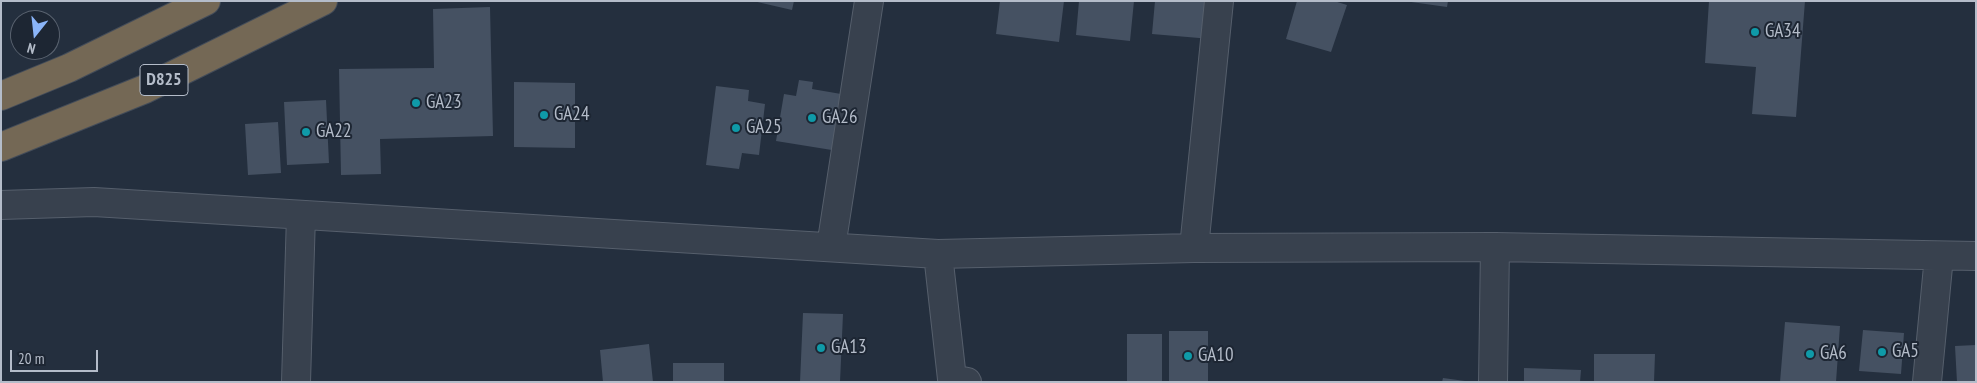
<!DOCTYPE html>
<style>
body{margin:0}
#map{position:relative;width:1977px;height:383px;overflow:hidden;background:#242f3e;font-family:"PT Sans Narrow",sans-serif}
canvas{display:block}
.frame{position:absolute;inset:0;border:2px solid #b4bcc9;pointer-events:none}
.north{position:absolute;left:10px;top:10px;width:50px;height:50px;box-sizing:border-box;background:#1d2633;border:1px solid #59626f;border-radius:50%;rotate:196deg;font-size:14px;font-weight:700;line-height:20px;text-align:center;color:#b4bcc9}
.north::after{content:'';display:block;margin:auto;width:18px;height:22px;background:#8ab4f8;clip-path:polygon(50% 0,100% 100%,50% 72%,0 100%)}
.scale{position:absolute;left:10px;top:350px;width:88px;height:22px;box-sizing:border-box;border:2px solid #b4bcc9;border-top:0;padding-left:6px;font-size:15px;line-height:18px;white-space:nowrap;color:#b4bcc9;-webkit-text-stroke:4px #1d2633;paint-order:stroke}
</style>
<div id="map">
<canvas width="1977" height="383"></canvas>
<div class="frame"></div>
<div class="north">N</div>
<div class="scale">20 m</div>
</div>
<script>
const context = document.querySelector('canvas').getContext('2d');
context.lineJoin = 'round';
function fill(path, color) { context.fillStyle = color; context.fill(path, 'evenodd'); }
function trace(path, color, width, dash) { context.strokeStyle = color; context.lineWidth = width; context.lineCap = dash ? 'butt' : 'round'; context.setLineDash(dash || []); context.stroke(path); }
function label(font, color, halo, rows, align = 'center') {
  context.font = font + ' "PT Sans Narrow",sans-serif'; context.lineWidth = 4; context.setLineDash([]); context.textBaseline = 'middle'; context.strokeStyle = halo; context.fillStyle = color; for (const [text, x, y, turn = 0] of rows) {
    context.save(); context.translate(x, y); context.rotate((+turn || 0) * Math.PI / 180); context.textAlign = isNaN(turn) ? turn : align; if (halo) context.strokeText(text, 0, 0); context.fillText(text, 0, 0); context.restore();
  }
}
fill(new Path2D(`
 M 753,1 L 794,1 L 792,10 Z
 M 1000,1 L 1064,1 L 1059,42 L 996,34 Z
 M 1079,1 L 1134,1 L 1130,41 L 1076,35 Z
 M 1155,1 L 1215,1 L 1211,39 L 1152,34 Z
 M 1297,1 L 1334,1 L 1347,5 L 1331,52 L 1286,39 Z
 M 1404,1 L 1448,1 L 1447,7 Z
 M 1709,1 L 1805,1 L 1796,117 L 1752,114 L 1756,67 L 1705,63 Z
 M 490,7 L 493,136 L 380,139 L 381,174 L 341,175 L 339,69 L 434,68 L 433,9 Z
 M 799,80 L 813,82 L 812,89 L 847,95 L 838,151 L 776,141 L 784,94 L 796,96 Z
 M 514,82 L 575,83 L 575,148 L 514,147 Z
 M 716,86 L 749,90 L 748,101 L 765,104 L 759,155 L 742,153 L 739,169 L 706,165 Z
 M 326,100 L 329,163 L 287,165 L 284,102 Z
 M 278,122 L 281,173 L 248,175 L 245,124 Z
 M 803,313 L 843,314 L 840,382 L 800,382 Z
 M 1785,322 L 1840,326 L 1836,382 L 1780,382 Z
 M 1863,330 L 1904,333 L 1901,374 L 1859,371 Z
 M 1169,331 L 1208,331 L 1208,382 L 1169,382 Z
 M 1127,334 L 1162,334 L 1162,382 L 1127,382 Z
 M 649,344 L 653,382 L 603,382 L 600,350 Z
 M 1976,345 L 1976,382 L 1957,382 L 1955,346 Z
 M 1594,354 L 1655,354 L 1654,382 L 1594,382 Z
 M 673,363 L 724,363 L 724,382 L 673,382 Z
 M 1524,368 L 1581,370 L 1580,382 L 1524,382 Z
 M 1443,378 L 1465,381 L 1465,382 L 1442,382 Z`), '#455162');
const minor = new Path2D(`
 M 1,205 L 94,202 L 938,254 L 1194,248 L 1495,247 L 1976,256
 M 831,247 L 869,1
 M 1194,248 L 1219,1
 M 938,254 L 952,379 L 967,382
 M 296,382 L 301,215
 M 1493,382 L 1495,247
 M 1927,382 L 1939,256`);
const highway = new Path2D(`
 M 1,96 L 69,68 L 206,1
 M 1,147 L 145,89 L 323,1`);
trace(minor, '#565f6c', 30);
trace(highway, '#434c59', 30);
trace(minor, '#38414e', 28);
trace(highway, '#746855', 28);
for (const [x, y, r, color] of [
 [1755,32,5,"#0f9aa8"],
 [416,103,5,"#0f9aa8"],
 [544,115,5,"#0f9aa8"],
 [812,118,5,"#0f9aa8"],
 [736,128,5,"#0f9aa8"],
 [306,132,5,"#0f9aa8"],
 [821,348,5,"#0f9aa8"],
 [1882,352,5,"#0f9aa8"],
 [1810,354,5,"#0f9aa8"],
 [1188,356,5,"#0f9aa8"]
]) { const dot = new Path2D(); dot.arc(x, y, r, 0, 2 * Math.PI); context.fillStyle = color; context.fill(dot); trace(dot, '#1d2633', 2); }
for (const [x, y, w] of [
 [164,80,48]
]) { const box = new Path2D(); box.roundRect(x - w / 2, y - 15.5, w, 31, 4); context.fillStyle = '#1d2633'; context.fill(box); trace(box, '#b4bcc9', 1); }
label('bold 18px', '#b4bcc9', null, [
 ["D825",164,80]
]);
label('19px', '#b4bcc9', '#1d2633', [
 ["GA34",1765,32],
 ["GA23",426,103],
 ["GA24",554,115],
 ["GA26",822,118],
 ["GA25",746,128],
 ["GA22",316,132],
 ["GA13",831,348],
 ["GA5",1892,352],
 ["GA6",1820,354],
 ["GA10",1198,356]
], 'left');
</script>
